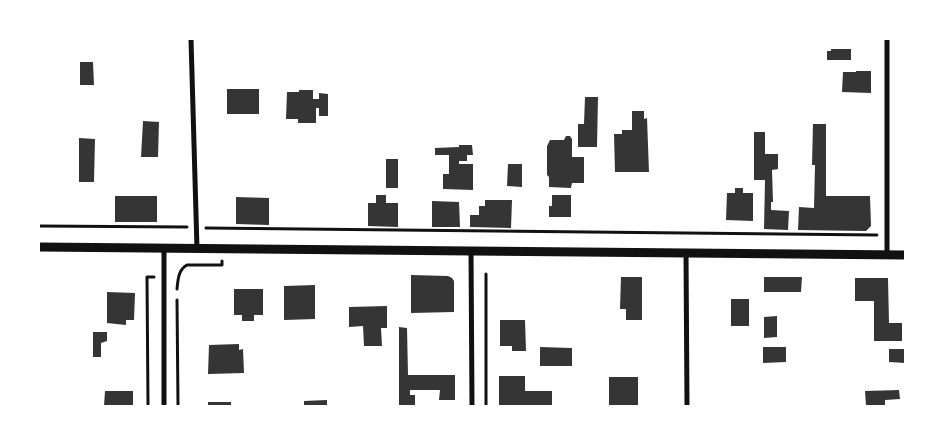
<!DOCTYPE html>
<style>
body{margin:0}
#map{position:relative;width:944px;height:445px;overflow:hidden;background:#fff;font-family:"Zilla Slab",serif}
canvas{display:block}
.frame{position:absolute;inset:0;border:40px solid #fff;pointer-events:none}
</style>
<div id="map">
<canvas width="944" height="445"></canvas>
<div class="frame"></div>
</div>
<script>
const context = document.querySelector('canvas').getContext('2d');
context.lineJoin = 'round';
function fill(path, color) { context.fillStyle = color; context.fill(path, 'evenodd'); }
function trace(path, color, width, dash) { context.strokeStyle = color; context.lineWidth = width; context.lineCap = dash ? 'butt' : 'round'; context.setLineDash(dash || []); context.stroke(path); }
fill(new Path2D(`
 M 831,49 L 851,49 L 851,60 L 827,60 L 827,51 L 831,51 Z
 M 80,62 L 93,62 L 94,85 L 80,85 Z
 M 856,71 L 871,71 L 871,93 L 842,92 L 843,72 L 856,72 Z
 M 227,89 L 259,89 L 259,114 L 227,114 Z
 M 299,90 L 313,90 L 313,99 L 319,99 L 319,93 L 328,94 L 328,116 L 319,116 L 319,108 L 316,108 L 316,123 L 298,123 L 298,119 L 286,119 L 287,92 L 299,92 Z
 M 585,97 L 598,97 L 597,147 L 578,147 L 578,124 L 584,124 Z
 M 632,111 L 644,111 L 644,119 L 647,118 L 649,172 L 615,172 L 614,134 L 622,134 L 622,130 L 632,130 Z
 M 143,121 L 159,122 L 158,157 L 141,157 Z
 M 813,124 L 826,124 L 826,196 L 870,196 L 871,226 L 866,231 L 798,230 L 799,207 L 814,208 L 815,165 L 812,165 Z
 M 754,132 L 765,132 L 765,154 L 778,154 L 778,169 L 772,170 L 773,202 L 771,202 L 771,210 L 789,211 L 788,230 L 764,229 L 765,180 L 754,180 Z
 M 566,136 L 570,136 L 572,139 L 572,157 L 584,157 L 584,183 L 572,183 L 571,188 L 549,187 L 549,177 L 547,175 L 547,146 L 550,140 L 564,140 Z
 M 79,138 L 95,139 L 94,182 L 79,182 Z
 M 459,145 L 472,145 L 473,155 L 467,155 L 467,161 L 459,161 L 459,164 L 473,164 L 473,190 L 443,189 L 443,174 L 449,174 L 449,155 L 435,155 L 435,148 L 459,147 Z
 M 386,159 L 398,159 L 398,188 L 386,188 Z
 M 508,164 L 522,164 L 522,187 L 507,186 Z
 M 735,188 L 743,188 L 743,193 L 753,193 L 753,221 L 726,220 L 727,193 L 735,193 Z
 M 376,195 L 386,195 L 386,203 L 398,203 L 398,227 L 368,226 L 368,203 L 376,203 Z
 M 552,195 L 571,195 L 571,217 L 549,217 L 549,206 L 552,206 Z
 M 115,196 L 157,196 L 157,222 L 115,222 Z
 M 236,197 L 269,198 L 269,225 L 236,224 Z
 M 485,200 L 512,200 L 511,228 L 470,227 L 470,215 L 479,215 L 479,206 L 485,206 Z
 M 432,201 L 459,202 L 460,227 L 432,227 Z
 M 411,275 L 448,276 L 452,278 L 454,281 L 454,312 L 411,313 Z
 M 621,277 L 642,277 L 642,320 L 626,320 L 626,309 L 620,309 Z
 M 764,277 L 802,277 L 801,292 L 764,292 Z
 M 855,278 L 888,278 L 889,323 L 902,323 L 902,341 L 874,341 L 874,301 L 855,301 Z
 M 315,285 L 315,319 L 284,320 L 284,286 Z
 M 234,289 L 263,289 L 263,315 L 254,315 L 254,321 L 242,321 L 242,315 L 234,315 Z
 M 107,292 L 135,293 L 134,320 L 126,320 L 126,325 L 107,323 Z
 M 731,299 L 749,299 L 749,326 L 731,326 Z
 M 387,306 L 387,328 L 381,328 L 382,346 L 364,346 L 363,326 L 349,327 L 349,307 Z
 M 777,316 L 777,337 L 764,338 L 764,317 Z
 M 500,320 L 525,320 L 526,351 L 512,351 L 512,346 L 500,346 Z
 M 399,327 L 407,328 L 408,375 L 455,375 L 455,400 L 439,400 L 440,390 L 410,390 L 410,395 L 415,395 L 415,406 L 399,406 Z
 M 93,332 L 107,332 L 107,341 L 101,343 L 101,357 L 93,357 Z
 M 239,344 L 239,350 L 243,349 L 244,373 L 208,374 L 209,345 Z
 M 540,347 L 572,348 L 572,366 L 540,366 Z
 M 763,347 L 786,347 L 786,362 L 763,363 Z
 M 889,349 L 905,349 L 905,363 L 889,362 Z
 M 499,376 L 525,376 L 525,391 L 552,391 L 552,406 L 499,406 Z
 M 609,377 L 638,377 L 638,406 L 609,406 Z
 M 899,390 L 900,399 L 885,400 L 885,406 L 866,406 L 865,391 Z
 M 105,391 L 133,391 L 133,406 L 104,406 Z
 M 327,400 L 327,406 L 304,406 L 304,401 Z
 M 208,402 L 231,402 L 231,406 L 208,406 Z`), '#353535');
trace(new Path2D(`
 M 39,226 L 187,227
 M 206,228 L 877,235
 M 486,274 L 486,406
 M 177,289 C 178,280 178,270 187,265 L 222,265 L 222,261
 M 177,300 L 178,406
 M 148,406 L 147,277 L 154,277`), '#111', 3);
trace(new Path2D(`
 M 191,39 L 197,249
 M 887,39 L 887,255
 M 164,249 L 164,406
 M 471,250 L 472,406
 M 686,253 L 687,406`), '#111', 5);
trace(new Path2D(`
 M 39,247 L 905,255`), '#111', 9);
</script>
